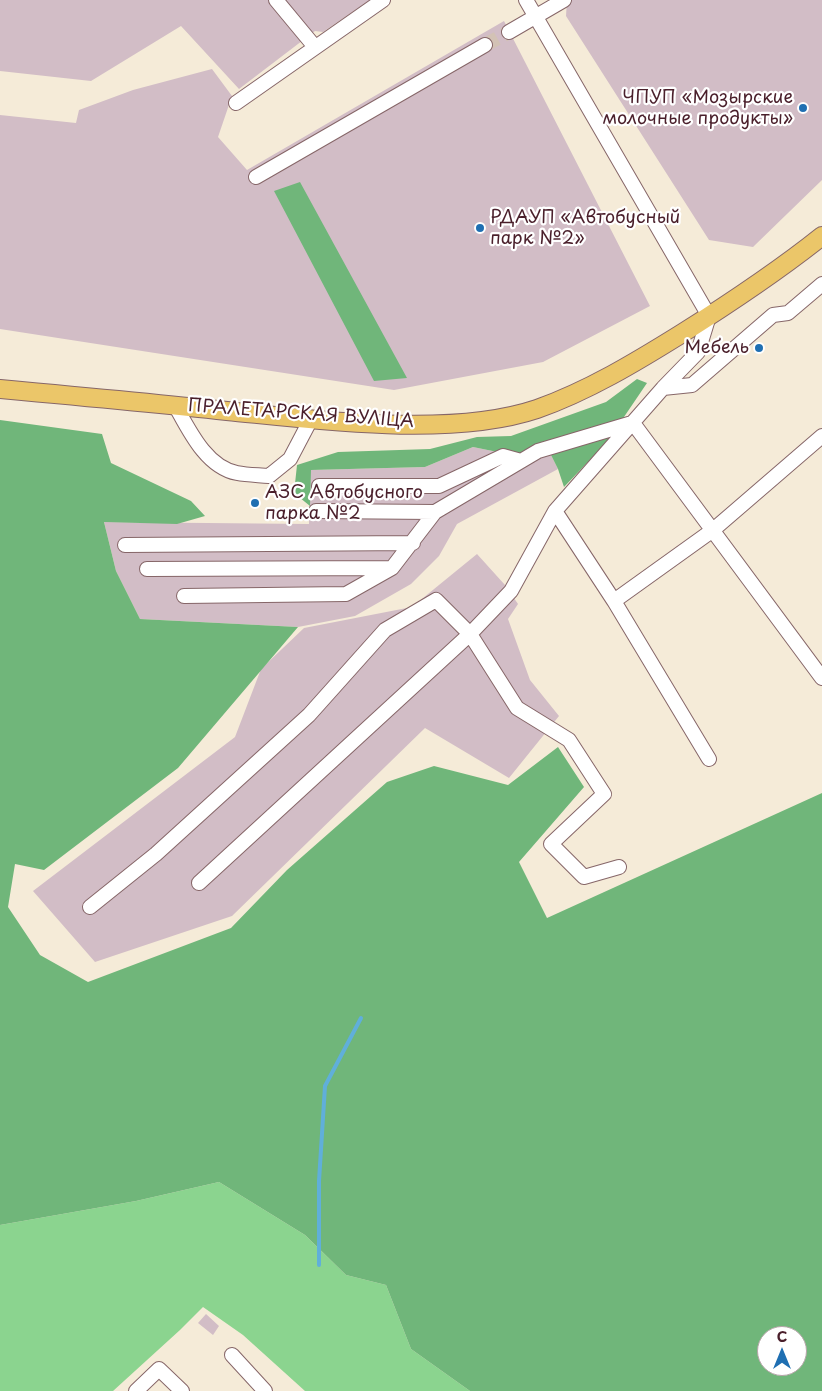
<!DOCTYPE html>
<meta charset="utf-8">
<style>
body{margin:0}
#map{position:relative;width:822px;height:1391px;overflow:hidden;background:#f5ebd8;font-family:"Playpen Sans",sans-serif}
canvas{display:block}
.north{position:absolute;left:757px;top:1326px;width:50px;height:50px;box-sizing:border-box;background:#fff;border:1px solid #b7a5aa;border-radius:50%;rotate:0deg;font-size:14px;font-weight:700;line-height:20px;text-align:center;color:#4a1f2b}
.north::after{content:'';display:block;margin:auto;width:18px;height:22px;background:#1f6fb2;clip-path:polygon(50% 0,100% 100%,50% 72%,0 100%)}
</style>
<div id="map">
<canvas width="822" height="1391"></canvas>
<div class="north">С</div>
</div>
<script>
const context = document.querySelector('canvas').getContext('2d');
context.lineJoin = 'round';
function fill(path, color) { context.fillStyle = color; context.fill(path, 'evenodd'); }
function trace(path, color, width, dash) { context.strokeStyle = color; context.lineWidth = width; context.lineCap = dash ? 'butt' : 'round'; context.setLineDash(dash || []); context.stroke(path); }
function label(font, color, halo, rows, align = 'center') {
  context.font = font + ' "Playpen Sans",sans-serif'; context.lineWidth = 4.5; context.setLineDash([]); context.textBaseline = 'middle'; context.strokeStyle = halo; context.fillStyle = color; for (const [text, x, y, turn = 0] of rows) {
    context.save(); context.translate(x, y); context.rotate((+turn || 0) * Math.PI / 180); context.textAlign = isNaN(turn) ? turn : align; if (halo) context.strokeText(text, 0, 0); context.fillText(text, 0, 0); context.restore();
  }
}
fill(new Path2D(`
 M 0,0 L 370,0 L 323,32 L 315,31 L 239,89 L 181,26 L 91,81 L 0,71 Z
 M 567,0 L 822,0 L 822,180 L 753,247 L 709,240 L 566,16 Z
 M 504,21 L 650,306 L 543,362 L 394,390 L 0,329 L 0,115 L 76,123 L 79,110 L 133,90 L 212,69 L 232,96 L 218,137 L 247,170 Z
 M 545,443 L 558,469 L 457,524 L 439,556 L 411,584 L 355,616 L 298,627 L 140,619 L 116,571 L 104,522 L 309,524 L 310,470 L 425,467 L 473,447 L 522,457 Z
 M 477,554 L 505,585 L 518,604 L 508,619 L 530,680 L 559,716 L 509,778 L 425,728 L 232,916 L 95,962 L 33,891 L 235,737 L 261,669 L 304,628 L 412,607 Z
 M 206,1314 L 219,1326 L 213,1335 L 198,1323 Z`), '#d2bdc6');
fill(new Path2D(`
 M 219,1182 L 305,1235 L 346,1275 L 386,1285 L 411,1349 L 470,1391 L 305,1391 L 243,1335 L 203,1307 L 180,1330 L 113,1391 L 0,1391 L 0,1225 L 136,1201 Z`), '#8bd48f');
fill(new Path2D(`
 M 300,182 L 407,378 L 374,381 L 274,191 Z
 M 637,379 L 647,383 L 607,442 L 564,487 L 558,469 L 545,443 L 522,457 L 473,447 L 425,467 L 311,470 L 310,506 L 294,493 L 297,465 L 338,452 L 430,449 L 477,437 L 511,436 L 606,402 Z
 M 0,420 L 102,434 L 111,463 L 191,501 L 205,516 L 177,524 L 104,522 L 116,571 L 140,619 L 298,627 L 178,768 L 44,870 L 15,864 L 8,907 L 40,955 L 88,982 L 231,928 L 287,870 L 387,782 L 434,766 L 508,785 L 558,747 L 584,787 L 519,862 L 547,918 L 822,793 L 822,1391 L 470,1391 L 411,1349 L 386,1285 L 346,1275 L 305,1235 L 219,1182 L 136,1201 L 0,1225 ZM 767,1336 L 797,1336 L 797,1366 L 767,1366 Z`), '#70b67a');
trace(new Path2D(`
 M 319,1265 L 319,1181 L 325,1086 L 361,1018`), '#60afda', 4);
trace(new Path2D(`
 M 485,45 L 509,32`), '#d3c2b5', 14, [14, 7]);
const minor = new Path2D(`
 M 276,0 L 315,47
 M 526,0 L 709,316 L 698,352 L 663,388 L 555,511 L 511,591 L 470,634 L 517,708 L 569,740 L 604,794 L 551,844 L 584,877 L 619,867
 M 509,32 L 564,0
 M 236,103 L 383,0
 M 256,177 L 485,45
 M 663,388 L 692,385 L 773,315 L 788,313 L 822,284
 M 175,405 C 189,430 206,467 237,473 C 247,475 258,475 269,476 L 290,459 L 311,419
 M 633,423 L 822,678
 M 319,486 L 439,486 L 503,456 L 521,461
 M 316,511 L 435,512
 M 555,511 L 614,601 L 709,759
 M 125,545 L 413,543
 M 147,569 L 391,568
 M 184,596 L 346,594 L 392,568 L 435,512 L 538,451 L 632,423
 M 614,601 L 713,530 L 822,436
 M 90,907 L 156,854 L 309,715 L 385,630 L 436,600 L 470,634 L 199,883
 M 232,1355 L 265,1391
 M 136,1391 L 159,1369 L 182,1391`);
const major = new Path2D(`
 M 0,389 C 76,396 152,403 227,411 C 318,420 451,438 537,409 C 588,391 636,362 681,334 C 730,303 777,272 822,236`);
trace(minor, '#866668', 16);
trace(major, '#866668', 20);
trace(minor, '#fff', 14);
trace(major, '#ebc669', 18);
for (const [x, y, r, color] of [
 [803,108,5,"#1f6fb2"],
 [480,228,5,"#1f6fb2"],
 [759,348,5,"#1f6fb2"],
 [255,503,5,"#1f6fb2"]
]) { const dot = new Path2D(); dot.arc(x, y, r, 0, 2 * Math.PI); context.fillStyle = color; context.fill(dot); trace(dot, '#fff', 2); }
label('18px', '#4a1f2b', '#fff', [
 ["ЧПУП «Мозырские",793,98],
 ["молочные продукты»",793,119],
 ["РДАУП «Автобусный",490,218,"left"],
 ["парк №2»",490,239,"left"],
 ["Мебель",749,348],
 ["АЗС Автобусного",265,493,"left"],
 ["парка №2",265,514,"left"]
], 'right');
label('18px', '#4a1f2b', '#fff', [
 ["ПРАЛЕТАРСКАЯ ВУЛІЦА",301,414,4]
]);
</script>
